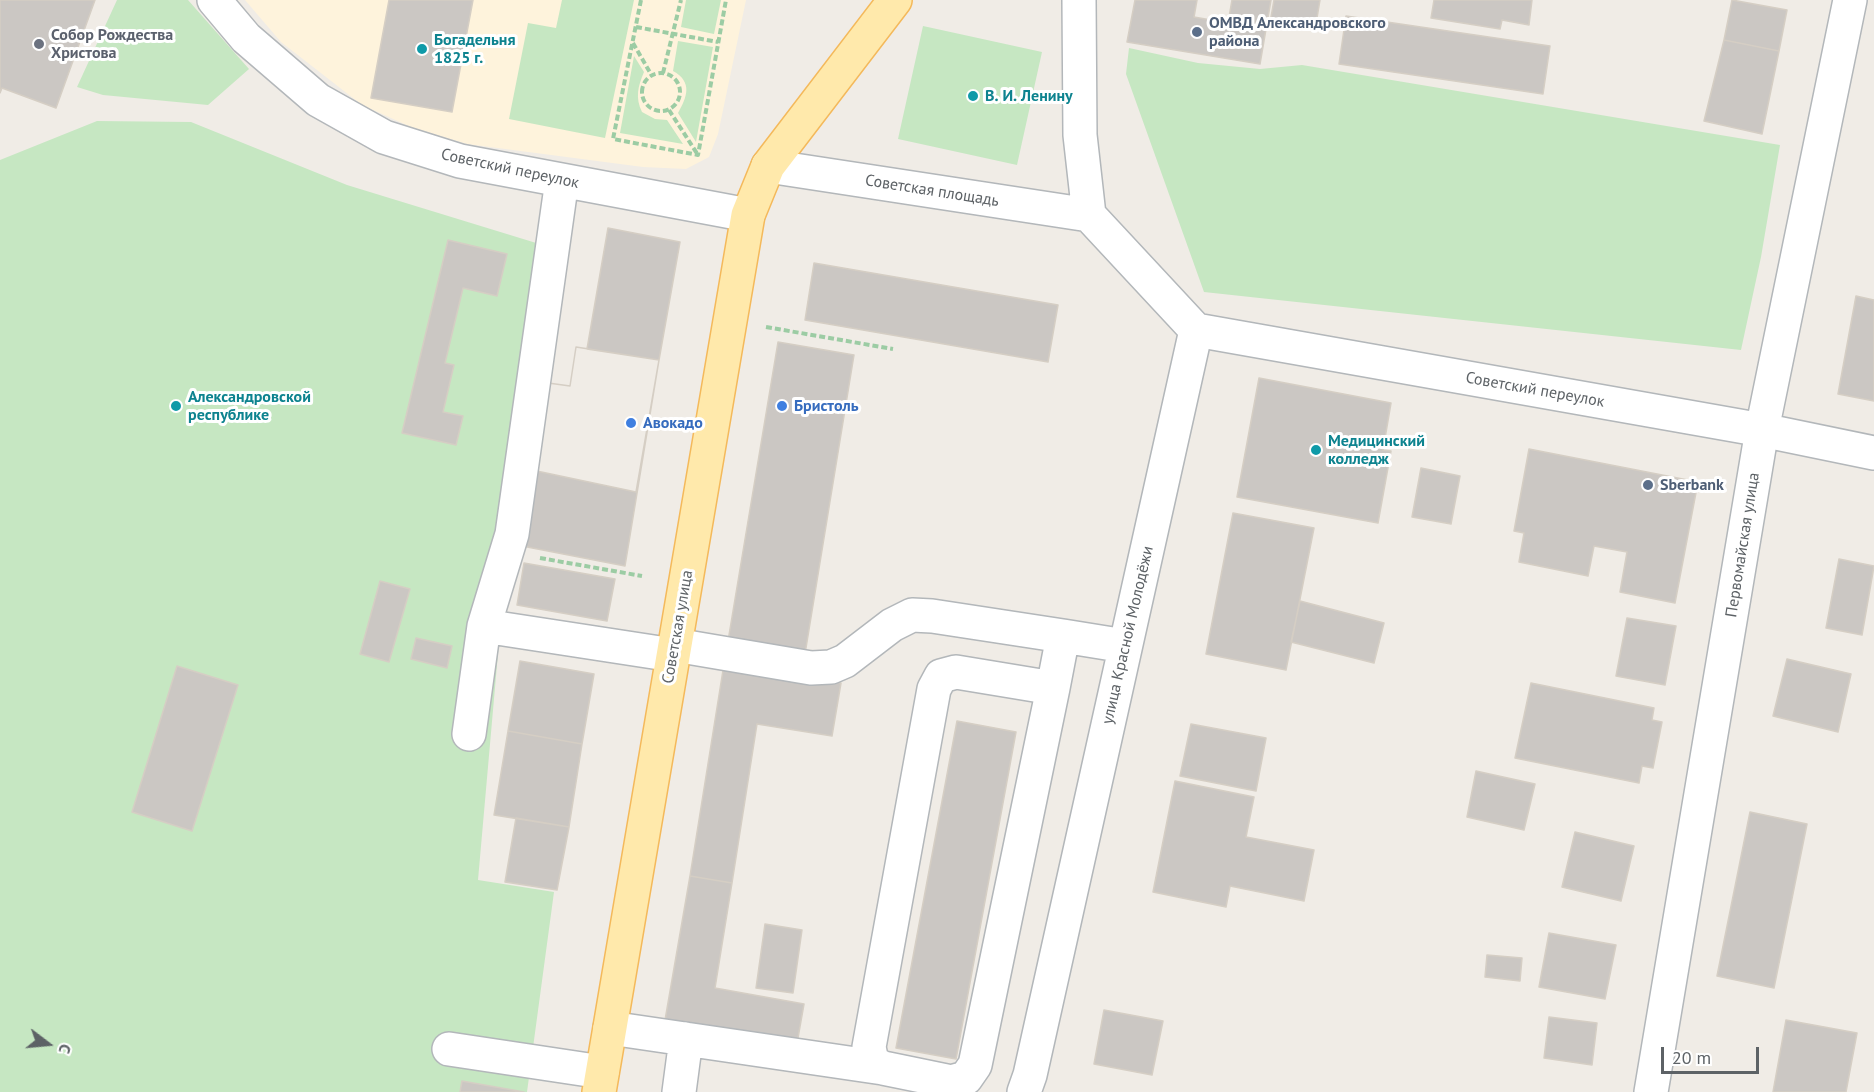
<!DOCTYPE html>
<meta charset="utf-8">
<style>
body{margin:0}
#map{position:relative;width:1874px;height:1092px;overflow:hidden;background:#f0ece6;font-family:"PT Sans",sans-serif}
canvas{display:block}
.north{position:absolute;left:18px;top:1014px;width:60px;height:60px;-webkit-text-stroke:4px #fff;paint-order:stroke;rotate:106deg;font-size:16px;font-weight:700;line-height:24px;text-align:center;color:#5d6266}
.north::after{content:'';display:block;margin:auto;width:21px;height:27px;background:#5d6266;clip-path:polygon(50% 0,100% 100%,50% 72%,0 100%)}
.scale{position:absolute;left:1661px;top:1047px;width:98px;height:27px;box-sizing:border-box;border:3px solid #5d6266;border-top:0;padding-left:8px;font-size:18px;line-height:21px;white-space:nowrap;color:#5d6266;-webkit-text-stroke:4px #fff;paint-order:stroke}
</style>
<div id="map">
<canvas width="1874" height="1092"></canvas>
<div class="north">С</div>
<div class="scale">20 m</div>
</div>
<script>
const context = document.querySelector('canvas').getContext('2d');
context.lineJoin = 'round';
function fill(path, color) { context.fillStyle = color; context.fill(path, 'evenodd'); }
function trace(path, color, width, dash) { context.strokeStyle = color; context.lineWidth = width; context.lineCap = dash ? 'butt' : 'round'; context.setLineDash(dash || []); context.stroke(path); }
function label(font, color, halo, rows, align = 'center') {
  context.font = font + ' "PT Sans",sans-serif'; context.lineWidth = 6; context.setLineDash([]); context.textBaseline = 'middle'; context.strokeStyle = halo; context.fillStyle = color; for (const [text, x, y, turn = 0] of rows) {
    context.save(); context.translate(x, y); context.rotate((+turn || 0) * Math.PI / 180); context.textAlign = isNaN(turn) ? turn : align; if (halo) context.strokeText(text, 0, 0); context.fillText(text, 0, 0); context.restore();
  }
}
fill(new Path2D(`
 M 245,0 L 746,0 L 718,134 L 709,157 L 686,169 L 643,167 L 467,144 L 411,127 L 362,105 L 281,42 Z`), '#fef3dc');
fill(new Path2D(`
 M 117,0 L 188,0 L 249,69 L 208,105 L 103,95 L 77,87 Z
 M 562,0 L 634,0 L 605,138 L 509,119 L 528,23 L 556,28 Z
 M 686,0 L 721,0 L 714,34 L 681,27 Z
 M 923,26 L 1042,52 L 1017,165 L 898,139 Z
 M 678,41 L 713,47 L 696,142 L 678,113 C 687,97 693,82 673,71 Z
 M 1129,48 L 1198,63 L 1260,69 L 1302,65 L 1780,145 L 1761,257 L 1741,350 L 1204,292 L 1126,74 Z
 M 634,56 L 644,72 C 638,86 635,98 642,112 L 655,119 L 667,120 L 683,144 L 620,133 Z
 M 97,121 L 191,122 L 347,185 L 546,246 L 515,461 L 478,880 L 554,892 L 527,1092 L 0,1092 L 0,160 Z`), '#c6e7c2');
const building = new Path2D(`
 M 0,0 L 95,0 L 56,108 L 2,88 L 0,93 Z
 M 389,0 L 473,0 L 452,112 L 371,98 Z
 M 1135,0 L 1197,0 L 1194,17 L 1228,23 L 1232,0 L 1271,0 L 1260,64 L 1127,42 Z
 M 1274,0 L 1320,0 L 1315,30 L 1270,23 Z
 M 1434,0 L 1532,0 L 1529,25 L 1502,20 L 1500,29 L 1431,18 Z
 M 1732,0 L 1787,10 L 1779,51 L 1724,40 Z
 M 1346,16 L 1550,46 L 1543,94 L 1339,64 Z
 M 1724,40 L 1779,51 L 1762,134 L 1704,121 Z
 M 608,228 L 680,242 L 659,360 L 587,349 Z
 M 448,240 L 507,254 L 497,296 L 463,288 L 445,363 L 454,365 L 443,412 L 463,416 L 456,445 L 402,433 Z
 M 814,263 L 1058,305 L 1048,362 L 805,320 Z
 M 1856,296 L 1874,300 L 1874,401 L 1838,394 Z
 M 778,342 L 854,355 L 805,654 L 728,641 Z
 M 576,347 L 659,360 L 636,492 L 532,470 L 541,382 L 570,386 Z
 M 576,347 L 659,360 L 625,566 L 522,546 L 541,382 L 570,386 Z
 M 1259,378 L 1391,403 L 1383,450 L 1391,451 L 1378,523 L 1237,497 Z
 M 1529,449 L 1698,482 L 1675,603 L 1620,592 L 1627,552 L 1594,546 L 1588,576 L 1519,562 L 1524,533 L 1514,531 Z
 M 1421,468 L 1460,476 L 1451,524 L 1412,517 Z
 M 1233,513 L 1314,528 L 1286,670 L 1206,654 Z
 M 1839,559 L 1874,566 L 1862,635 L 1826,628 Z
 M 524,563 L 615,579 L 607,621 L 517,605 Z
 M 380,581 L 410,589 L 389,662 L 360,654 Z
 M 1300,601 L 1384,623 L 1374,663 L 1291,642 Z
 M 1627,618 L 1676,626 L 1665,685 L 1616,676 Z
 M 416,638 L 452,646 L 447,668 L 411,659 Z
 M 1787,659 L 1851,674 L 1838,732 L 1773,716 Z
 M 520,661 L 594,674 L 582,744 L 508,731 Z
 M 724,664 L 841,683 L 832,736 L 757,724 L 732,883 L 690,876 Z
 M 177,666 L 238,685 L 192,831 L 132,812 Z
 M 1531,683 L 1654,708 L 1652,720 L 1662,722 L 1653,768 L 1642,766 L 1639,783 L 1515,758 Z
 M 957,721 L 1016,732 L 956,1059 L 896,1048 Z
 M 1191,724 L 1266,738 L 1256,791 L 1180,776 Z
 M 508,731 L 582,744 L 569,827 L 494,815 Z
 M 1476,771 L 1535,784 L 1524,830 L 1467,817 Z
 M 1175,781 L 1254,797 L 1246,837 L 1314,850 L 1304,901 L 1230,886 L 1226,907 L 1153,892 Z
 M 1750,812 L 1807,824 L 1774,988 L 1717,976 Z
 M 516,818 L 569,827 L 557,890 L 505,882 Z
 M 1575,832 L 1634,846 L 1621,901 L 1562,887 Z
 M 690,876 L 732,883 L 715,988 L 804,1004 L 796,1049 L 664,1026 Z
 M 765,924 L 802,930 L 793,993 L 756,988 Z
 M 1549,933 L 1616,945 L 1605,999 L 1539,987 Z
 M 1487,955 L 1522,958 L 1520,981 L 1485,977 Z
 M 1104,1010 L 1163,1021 L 1152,1075 L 1094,1064 Z
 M 1549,1017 L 1597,1023 L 1592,1065 L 1544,1058 Z
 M 1786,1020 L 1857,1033 L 1846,1092 L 1773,1092 Z
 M 462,1081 L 524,1092 L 460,1092 Z`);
fill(building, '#cbc7c3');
trace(building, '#d5cec4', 1.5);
const minor = new Path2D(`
 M 214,0 L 246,38 L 318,100 L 384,137 L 460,161 L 748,215
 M 1079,0 L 1080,135 L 1089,215
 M 768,166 L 1089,215
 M 1089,215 L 1196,330
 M 1196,330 L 1762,430 L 1874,453
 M 484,626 L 673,655
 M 675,645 L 811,668 L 831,667 L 845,661 L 892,625 L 912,615 L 932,616 L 1063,636
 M 1053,688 L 956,672 L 941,676 L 934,689 L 869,1047 L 872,1062 L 883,1068 L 951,1082 L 966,1078 L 975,1065 L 1053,688 L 1063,636 L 1125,646
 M 469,734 L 484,626 L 512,534 L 562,180
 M 610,1028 L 883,1068
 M 449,1049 L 602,1072
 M 679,1092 L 686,1039
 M 1024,1092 L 1030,1075 L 1196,330
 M 1651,1092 L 1762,430 L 1850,0`);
const major = new Path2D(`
 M 599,1092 L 748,215 L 768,166 L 895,0`);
trace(minor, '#b3b7ba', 36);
trace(major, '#f4b95b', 36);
trace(new Path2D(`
 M 641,0 L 613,139 L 698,155 L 726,0
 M 636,27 L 718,42
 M 633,43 L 652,76
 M 663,73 L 681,0
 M642 92a19 19 0 1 1 38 0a19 19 0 1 1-38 0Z
 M 669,110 L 698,155
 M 766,327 L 893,349
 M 540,558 L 642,576`), '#9ccca4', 4, [6, 3]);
trace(minor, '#fff', 33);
trace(major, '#ffe9ab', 33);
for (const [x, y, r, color] of [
 [1197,32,6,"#5c6f8a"],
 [39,44,6,"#6b7280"],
 [422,49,6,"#0f9aa8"],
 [973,96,6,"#0f9aa8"],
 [176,406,6,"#0f9aa8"],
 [782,406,6,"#3f7fe0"],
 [631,423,6,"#3f7fe0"],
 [1316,450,6,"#0f9aa8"],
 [1648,485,6,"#5c6f8a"]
]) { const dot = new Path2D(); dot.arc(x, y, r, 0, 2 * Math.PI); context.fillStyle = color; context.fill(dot); trace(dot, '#fff', 2); }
label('bold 16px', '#4e5e75', '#fff', [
 ["ОМВД Александровского",1209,23],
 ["района",1209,41],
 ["Sberbank",1660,485]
], 'left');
label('bold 16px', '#5b616d', '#fff', [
 ["Собор Рождества",51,35],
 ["Христова",51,53]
], 'left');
label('bold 16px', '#0d838f', '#fff', [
 ["Богадельня",434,40],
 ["1825 г.",434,58],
 ["В. И. Ленину",985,96],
 ["Александровской",188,397],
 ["республике",188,415],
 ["Медицинский",1328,441],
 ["колледж",1328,459]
], 'left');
label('16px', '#5d6266', '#fff', [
 ["Советский переулок",510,169,12],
 ["Советская площадь",932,191,9],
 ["Советский переулок",1535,390,10],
 ["Первомайская улица",1743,545,-81],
 ["Советская улица",678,627,-80],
 ["улица Красной Молодёжи",1128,635,-77]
]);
label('bold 16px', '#366cbe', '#fff', [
 ["Бристоль",794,406],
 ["Авокадо",643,423]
], 'left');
</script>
